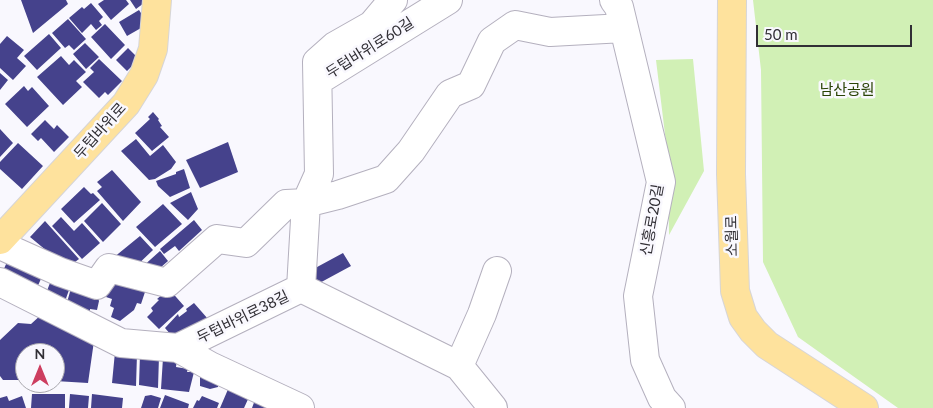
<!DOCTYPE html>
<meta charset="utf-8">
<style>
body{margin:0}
#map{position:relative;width:933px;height:408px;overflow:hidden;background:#f9f8fe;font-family:Lato,sans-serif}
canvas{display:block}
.north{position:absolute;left:15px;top:343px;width:50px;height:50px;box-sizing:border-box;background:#f9f8fe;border:1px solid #a9a8ae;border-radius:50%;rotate:0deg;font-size:14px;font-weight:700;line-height:20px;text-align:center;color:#312f35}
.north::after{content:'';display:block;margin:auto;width:18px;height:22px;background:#cd3e60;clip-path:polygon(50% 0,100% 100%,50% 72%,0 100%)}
.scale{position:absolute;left:756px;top:25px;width:156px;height:22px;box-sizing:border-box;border:2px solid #312f35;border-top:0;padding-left:6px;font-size:15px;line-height:18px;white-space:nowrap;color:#312f35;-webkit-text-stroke:4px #f9f8fe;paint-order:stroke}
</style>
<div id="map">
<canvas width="933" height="408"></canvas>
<div class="north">N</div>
<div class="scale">50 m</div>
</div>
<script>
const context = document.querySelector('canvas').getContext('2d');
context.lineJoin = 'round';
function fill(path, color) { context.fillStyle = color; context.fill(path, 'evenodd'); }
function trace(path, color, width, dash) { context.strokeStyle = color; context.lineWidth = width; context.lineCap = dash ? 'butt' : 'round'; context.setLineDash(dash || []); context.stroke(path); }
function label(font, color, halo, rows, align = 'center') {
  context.font = font + ' Lato,"Noto Sans KR",sans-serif'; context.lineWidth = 5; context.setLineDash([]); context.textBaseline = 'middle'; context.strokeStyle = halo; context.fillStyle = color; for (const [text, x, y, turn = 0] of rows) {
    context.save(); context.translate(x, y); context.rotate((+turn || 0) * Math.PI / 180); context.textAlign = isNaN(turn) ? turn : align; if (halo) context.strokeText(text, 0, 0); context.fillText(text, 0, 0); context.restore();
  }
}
fill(new Path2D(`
 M 753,0 L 933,0 L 933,408 L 898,408 L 798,337 L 763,262 L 761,70 Z
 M 693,59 L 704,171 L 669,235 L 668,159 L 656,60 Z`), '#d1f0b5');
fill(new Path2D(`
 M 21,0 L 66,0 L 68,4 L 33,33 Z
 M 104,0 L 126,0 L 129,4 L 111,20 L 98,4 Z
 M 130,0 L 148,0 L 136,9 Z
 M 91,3 L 103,17 L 99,21 L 102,25 L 96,30 L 91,24 L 82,33 L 69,18 L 82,7 L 84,9 Z
 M 139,10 L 148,24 L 127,36 L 119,22 Z
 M 68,19 L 86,39 L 74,50 L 69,45 L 65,48 L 52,33 Z
 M 105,24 L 125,45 L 111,59 L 91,37 Z
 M 49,34 L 61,48 L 37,70 L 24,56 Z
 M 7,36 L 24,50 L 17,58 L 26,66 L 13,80 L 0,68 L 0,44 Z
 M 85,43 L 99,57 L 86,69 L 73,54 Z
 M 128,48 L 139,59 L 127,71 L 116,60 Z
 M 61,56 L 69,65 L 74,60 L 86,72 L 76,81 L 82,87 L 63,105 L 37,77 Z
 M 99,59 L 122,81 L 108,95 L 105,92 L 99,98 L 83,82 L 94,72 L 90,68 Z
 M 0,73 L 8,80 L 0,90 Z
 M 24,86 L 28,91 L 32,87 L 49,106 L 27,127 L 5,104 Z
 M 153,112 L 159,119 L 158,120 L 162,126 L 160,127 L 169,137 L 152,151 L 135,133 L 150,119 L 148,117 Z
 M 45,120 L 54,129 L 57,125 L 69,137 L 54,152 L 41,138 L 38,141 L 31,134 Z
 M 0,129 L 13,143 L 0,157 Z
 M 136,139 L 150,156 L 163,145 L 176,162 L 171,169 L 155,179 L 149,180 L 121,151 Z
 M 228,142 L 238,172 L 200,188 L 186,160 Z
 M 18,143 L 43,166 L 22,189 L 0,169 L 0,162 Z
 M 184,169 L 190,188 L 170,197 L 158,186 L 156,181 L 176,174 L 176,172 Z
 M 112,170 L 141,202 L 123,221 L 97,191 L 102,187 L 97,182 Z
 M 84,187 L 91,194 L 93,193 L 100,200 L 74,223 L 61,209 Z
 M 191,192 L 198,209 L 188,220 L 170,203 Z
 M 102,203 L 121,224 L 103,242 L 84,221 Z
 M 163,204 L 182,224 L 155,247 L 136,227 Z
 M 61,217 L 74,231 L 82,223 L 100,243 L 82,259 L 52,226 Z
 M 194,220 L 202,230 L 179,251 L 175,246 L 164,254 L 160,249 Z
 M 45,221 L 79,259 L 75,262 L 53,256 L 30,237 Z
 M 140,236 L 153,250 L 133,269 L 113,258 Z
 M 160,251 L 168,261 L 160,268 L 158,266 L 156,269 L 141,268 Z
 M 343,253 L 351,266 L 314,286 L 306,273 Z
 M 10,255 L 44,272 L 36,290 L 3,271 Z
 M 53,275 L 69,290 L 64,304 L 45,296 Z
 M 73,281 L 94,287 L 99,301 L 97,310 L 90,309 L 90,311 L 66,306 Z
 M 112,281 L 146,289 L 141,304 L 137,303 L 134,310 L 120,321 L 111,317 L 114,308 L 110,306 L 112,299 L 106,297 Z
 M 169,289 L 184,306 L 159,329 L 147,317 L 153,311 L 151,308 L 159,300 L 157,299 Z
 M 194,303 L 208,319 L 203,324 L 171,335 L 165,328 L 178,314 L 179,317 L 187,311 L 186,309 Z
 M 42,314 L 94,341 L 88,383 L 55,381 L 55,353 L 25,353 L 25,380 L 3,380 L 0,376 L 0,340 L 18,323 L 31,324 Z
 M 115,352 L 137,354 L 136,386 L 112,383 Z
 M 140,354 L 159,356 L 158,388 L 139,385 Z
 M 163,358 L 177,359 L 176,367 L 188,369 L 187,372 L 194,372 L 189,392 L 161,389 Z
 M 200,376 L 218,379 L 218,387 L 210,389 L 200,386 Z
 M 229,387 L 249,397 L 244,408 L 220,408 Z
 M 32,394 L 65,394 L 65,408 L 31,408 Z
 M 70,394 L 89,396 L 88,408 L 69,408 Z
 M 92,394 L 123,398 L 122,408 L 91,408 Z
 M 151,395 L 161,398 L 158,408 L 141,408 L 145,396 Z
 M 165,395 L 189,404 L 188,408 L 160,408 Z
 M 7,396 L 9,401 L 22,396 L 26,408 L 0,408 L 0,398 Z
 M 202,396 L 219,403 L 217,408 L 193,408 L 197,400 L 199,401 Z
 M 256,397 L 283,408 L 252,408 Z`), '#45428c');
const minor = new Path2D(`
 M 614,0 L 619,7 L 661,182 L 638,296 L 645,360 L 662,398 L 671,408
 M 319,80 L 448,0
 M 0,245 L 60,272 L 97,285 L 109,268 L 167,283 L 217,239 L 246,243 L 286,204 L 306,203 L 338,195 L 386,179 L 411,151 L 450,94 L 471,85 L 492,41 L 515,25 L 550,32 L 624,28
 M 0,282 L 121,343 L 178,348 L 301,288 L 459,366 L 493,408
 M 301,288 L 306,203 L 319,174 L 317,62 L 335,46 L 372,25 L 393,0
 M 178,348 L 210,366 L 300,408
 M 459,366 L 482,314 L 497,271`);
const major = new Path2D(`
 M 732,0 L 731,174 L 735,291 L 743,317 L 753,331 L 767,345 L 864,408
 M 0,240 L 126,104 L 144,75 L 153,49 L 157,0`);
trace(minor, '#b4b0be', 30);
trace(major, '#d6d5d7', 30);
trace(minor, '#fff', 28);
trace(major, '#fee29d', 28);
label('15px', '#312f35', '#f9f8fe', [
 ["두텁바위로60길",370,48,-32],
 ["두텁바위로",100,131,-48],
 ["신흥로20길",652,220,-80],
 ["소월로",732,236,-91],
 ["두텁바위로38길",243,317,-26]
]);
label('15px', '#2a4305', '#f9f8fe', [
 ["남산공원",847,90]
]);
</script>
